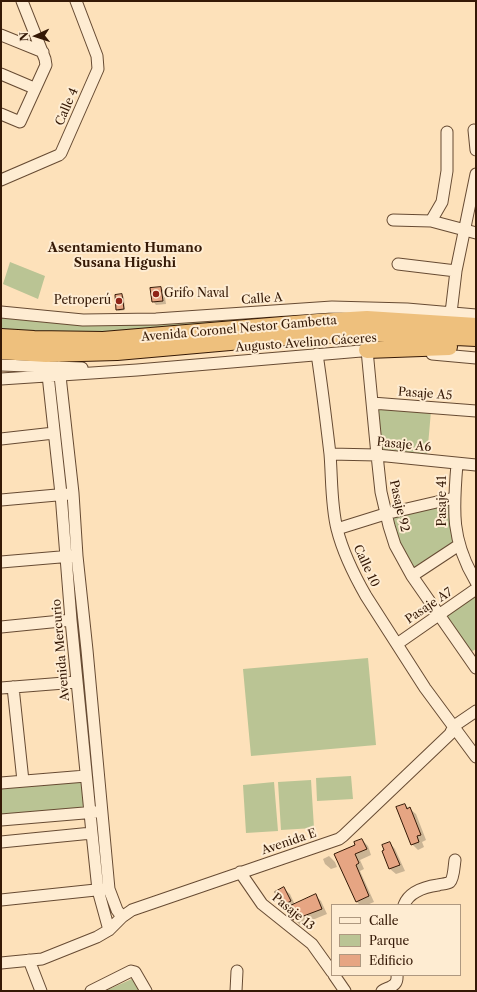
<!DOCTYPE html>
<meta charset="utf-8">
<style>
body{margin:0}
#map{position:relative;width:477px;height:992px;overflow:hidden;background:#fde1ba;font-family:"Libre Caslon Text",serif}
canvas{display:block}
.frame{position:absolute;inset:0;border:2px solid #351906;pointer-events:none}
.legend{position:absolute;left:331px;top:904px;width:130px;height:72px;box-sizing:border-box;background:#feecd2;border:1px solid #ae9880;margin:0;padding:5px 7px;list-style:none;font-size:12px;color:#351906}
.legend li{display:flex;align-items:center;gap:8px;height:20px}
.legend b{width:20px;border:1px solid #ae9880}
.north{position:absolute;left:16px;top:16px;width:40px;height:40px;-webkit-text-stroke:3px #feecd2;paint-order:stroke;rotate:267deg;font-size:11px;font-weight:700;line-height:16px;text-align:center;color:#351906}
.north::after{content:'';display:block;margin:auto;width:14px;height:18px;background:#351906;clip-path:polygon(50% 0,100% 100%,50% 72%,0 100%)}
</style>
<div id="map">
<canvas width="477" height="992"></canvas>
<div class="frame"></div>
<ul class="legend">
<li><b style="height:5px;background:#feecd2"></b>Calle</li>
<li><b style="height:11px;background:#bac494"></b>Parque</li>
<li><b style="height:11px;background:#e6a583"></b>Edificio</li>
</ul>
<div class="north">N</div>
</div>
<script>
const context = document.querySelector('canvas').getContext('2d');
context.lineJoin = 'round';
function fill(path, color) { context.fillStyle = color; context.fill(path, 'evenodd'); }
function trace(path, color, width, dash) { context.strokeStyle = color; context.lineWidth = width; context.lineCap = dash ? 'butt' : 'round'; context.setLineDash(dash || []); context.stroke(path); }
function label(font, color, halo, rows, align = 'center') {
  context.font = font + ' "Libre Caslon Text",serif'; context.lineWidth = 4; context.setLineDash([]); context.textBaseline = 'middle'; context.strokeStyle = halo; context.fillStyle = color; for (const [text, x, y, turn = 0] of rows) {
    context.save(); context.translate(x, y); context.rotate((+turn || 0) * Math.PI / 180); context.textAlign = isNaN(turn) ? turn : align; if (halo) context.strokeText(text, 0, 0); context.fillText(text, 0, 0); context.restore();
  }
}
fill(new Path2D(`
 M 10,262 L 45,276 L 38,299 L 3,284 Z
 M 374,311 L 123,331 L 85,333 L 1,332 L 1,318 L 52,323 L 85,324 L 298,312 Z
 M 374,406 L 431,411 L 427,457 L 378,452 Z
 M 449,501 L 453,543 L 412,570 L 388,517 Z
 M 476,593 L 476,649 L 471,652 L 443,616 Z
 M 368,658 L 376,745 L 251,756 L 243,669 Z
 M 351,776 L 353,799 L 317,801 L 316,778 Z
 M 311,780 L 314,828 L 281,830 L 278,782 Z
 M 82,782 L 84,808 L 1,815 L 1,788 Z
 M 274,782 L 278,831 L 246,833 L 243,785 Z
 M 134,978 L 139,991 L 105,991 Z`), '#bac494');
fill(new Path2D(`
 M 161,288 L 164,291 L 166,304 L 156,305 L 153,301 Z
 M 122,295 L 124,297 L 125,310 L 119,311 L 117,310 Z
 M 405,805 L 416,814 L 426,840 L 422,842 L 424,847 L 418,850 L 412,844 Z
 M 362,840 L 368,846 L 371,855 L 360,860 L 364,869 L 360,871 L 374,902 L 367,905 L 360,905 L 357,902 L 336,855 L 357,846 Z
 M 390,843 L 395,849 L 405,871 L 396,874 L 390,869 L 383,852 L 386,851 Z
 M 329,856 L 335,862 L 337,867 L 331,869 L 325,864 L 323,859 Z
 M 284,889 L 290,894 L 295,905 L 316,896 L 321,901 L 327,914 L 300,925 L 294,919 L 290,910 L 288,911 L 282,905 Z`), '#0003');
const building = new Path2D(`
 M 161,287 L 163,301 L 152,302 L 150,288 Z
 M 122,294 L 124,309 L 116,310 L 115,295 Z
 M 405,804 L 407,809 L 410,807 L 421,835 L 417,836 L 419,842 L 411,845 L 396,807 Z
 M 362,839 L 367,849 L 355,854 L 359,863 L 356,865 L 369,896 L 356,902 L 334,854 L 355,845 L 354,842 Z
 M 390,842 L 400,865 L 389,869 L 382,851 L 384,850 L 382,845 Z
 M 284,887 L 291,901 L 281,906 L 275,892 Z
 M 316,894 L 322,909 L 293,920 L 288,907 Z`);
fill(building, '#e6a583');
trace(building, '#351906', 1);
const minor = new Path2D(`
 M 1,35 L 43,52
 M 1,74 L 34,88
 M 1,114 L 20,122 L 46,65 L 45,59 L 22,1
 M 474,130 L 476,150
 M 1,180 L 59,155 L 61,153 L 98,69 L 97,56 L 76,1
 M 393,220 L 431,221 L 476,233
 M 431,221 L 442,202 L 447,171 L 447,132
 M 398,264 L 456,271
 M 1,312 L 83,320 L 156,319 L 332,307 L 407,309 L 476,315
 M 451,313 L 456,271 L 476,174
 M 367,350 L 377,455 L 381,492 L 389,526 L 395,545 L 412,576 L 476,668
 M 317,354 C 322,387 326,420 330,454 C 332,479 331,505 337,529 C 343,553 354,575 366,596 L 425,688 L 476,757
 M 432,354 L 476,358
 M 1,365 L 82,368
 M 47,366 L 61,494 L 71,620 L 92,833 L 98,890 L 109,930
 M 59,367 L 73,493 L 77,556 L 87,650 L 109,889 L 117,910 L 122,917
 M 1,379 L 137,370 L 373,350
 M 372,403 L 476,411
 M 1,439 L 54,433
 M 330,454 L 377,455 L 476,465
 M 457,464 C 453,511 451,540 476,582
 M 1,500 L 68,494
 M 337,529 L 385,514 L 454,498
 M 1,562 L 72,556
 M 412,576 L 459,545
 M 1,627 L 71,620
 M 397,644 L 476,589
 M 13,687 L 23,781
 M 1,688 L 77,682
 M 1,783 L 86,776
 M 1,820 L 96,812
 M 1,842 L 92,833
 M 240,872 L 262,904 L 312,944 L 332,972
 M 1,900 L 105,889
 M 404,905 C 409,892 424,887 438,885 C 441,884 447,884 450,882 C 454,878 454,866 455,860
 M 29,960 L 41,991
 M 1,963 L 42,959 L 97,937 L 109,930 L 122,917 L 132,910 L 339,839 L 343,836 L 450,734 L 454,726 L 476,711
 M 334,975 L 345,991
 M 91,991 L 131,971 L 135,972 L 146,991
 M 236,991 L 237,971
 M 382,991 C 391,986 398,986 397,975`);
const highway = new Path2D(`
 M 1,337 L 34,339 L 103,340 L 318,322 L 367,319 L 476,326
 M 367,350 L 449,347
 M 1,351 L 46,354 L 117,352 L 298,336 L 375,333 L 476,338`);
trace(minor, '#674b33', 13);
trace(highway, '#351906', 18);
trace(minor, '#feecd2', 11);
trace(highway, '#eec07d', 16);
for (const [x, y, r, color] of [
 [156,294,4,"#8f2418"],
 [119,301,4,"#8f2418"]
]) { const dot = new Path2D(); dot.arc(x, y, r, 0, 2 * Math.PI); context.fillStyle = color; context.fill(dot); trace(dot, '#feecd2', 1.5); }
label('12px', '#351906', '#feecd2', [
 ["Calle 4",67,107,-67],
 ["Calle A",262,299,-4],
 ["Avenida Coronel Nestor Gambetta",239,329,-5],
 ["Augusto Avelino Cáceres",306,343,-4],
 ["Pasaje A5",425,394,4],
 ["Pasaje A6",404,445,6],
 ["Pasaje 41",443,501,-90],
 ["Pasaje 92",399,506,77],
 ["Calle 10",366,566,65],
 ["Pasaje A7",429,606,-34],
 ["Avenida Mercurio",61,650,-95],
 ["Avenida E",289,842,-19],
 ["Pasaje 13",293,912,39]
]);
label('12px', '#351906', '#feecd2', [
 ["Grifo Naval",164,294],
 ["Petroperú",111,301,"right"]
], 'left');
label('bold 13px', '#351906', '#feecd2', [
 ["Asentamiento Humano",125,248],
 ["Susana Higushi",125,263]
]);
</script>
